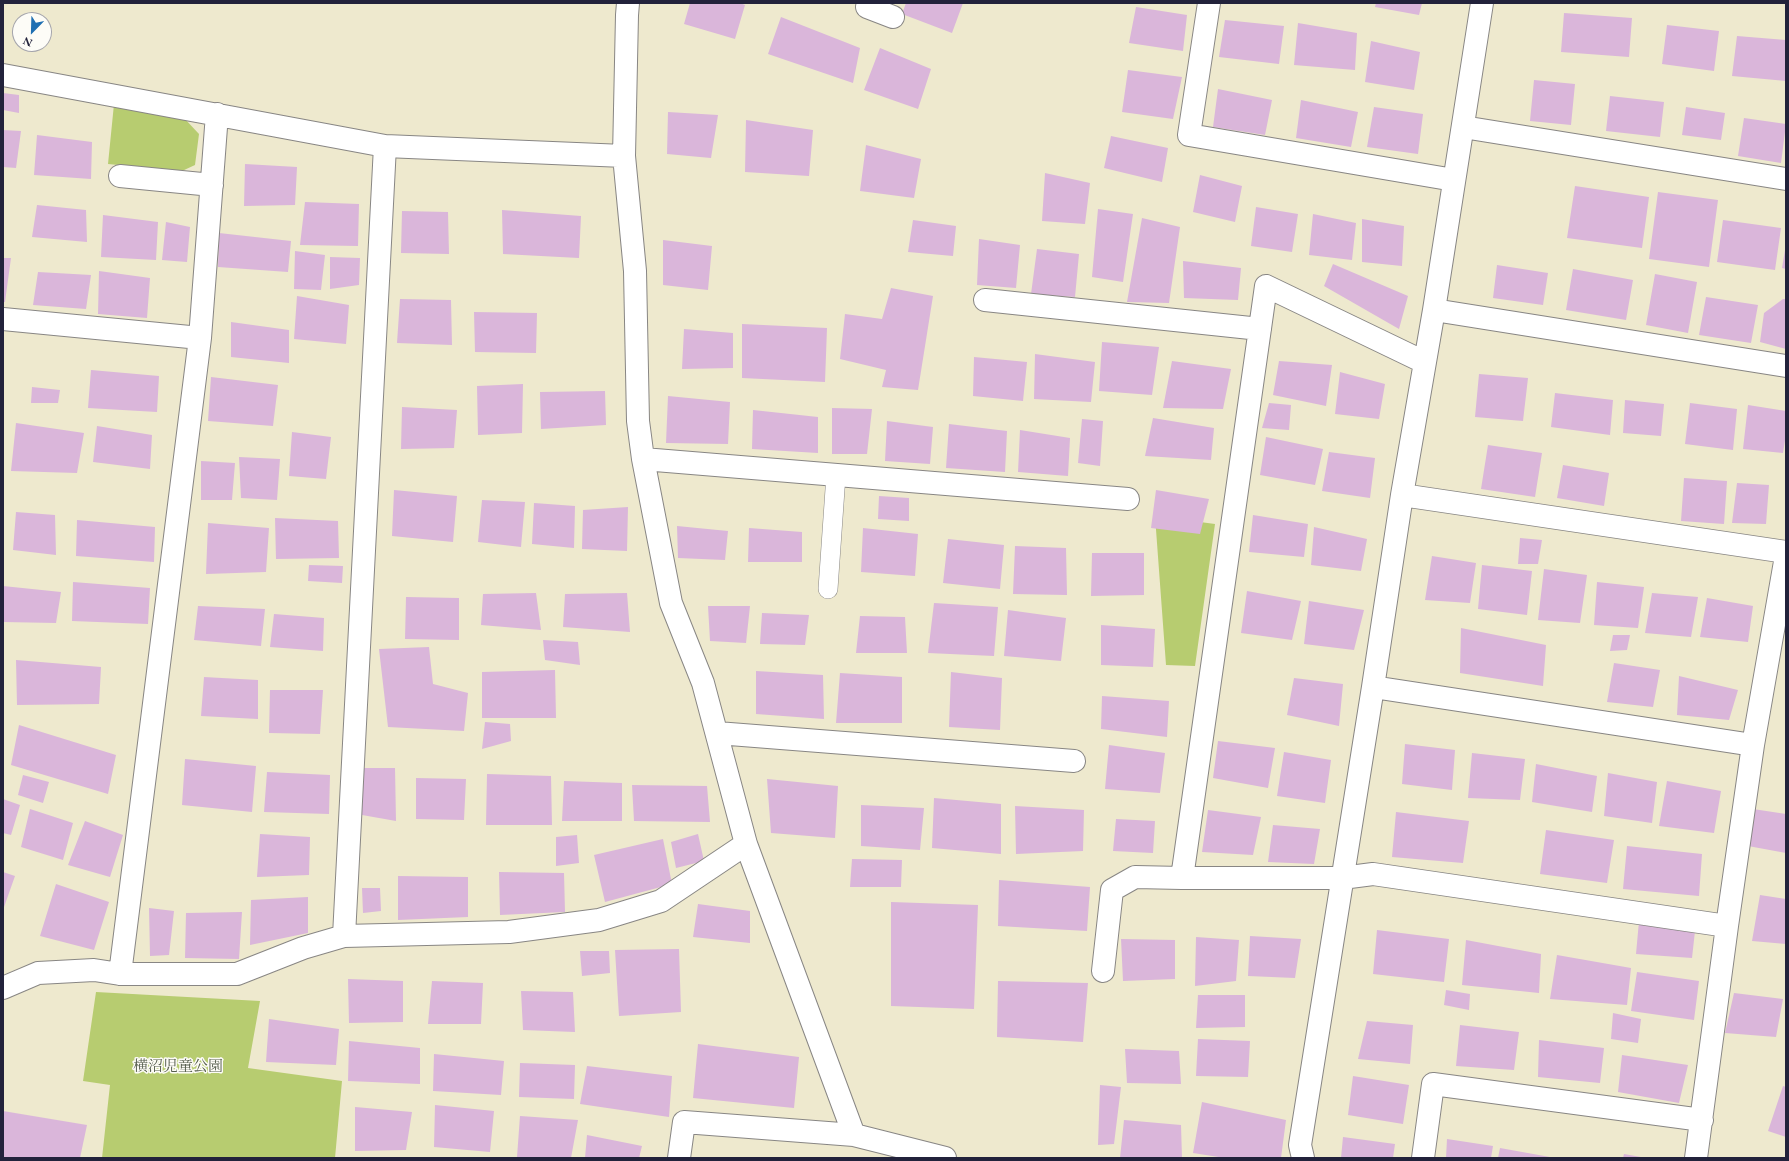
<!DOCTYPE html>
<meta charset="utf-8">
<style>
body{margin:0}
#map{position:relative;width:1789px;height:1161px;overflow:hidden;background:#eee9ce;font-family:"EB Garamond",serif}
canvas{display:block}
.frame{position:absolute;inset:0;border:4px solid #22223b;pointer-events:none}
.north{position:absolute;left:12px;top:12px;width:40px;height:40px;box-sizing:border-box;background:#fdfcf7;border:1px solid #a5a5ac;border-radius:50%;rotate:203deg;font-size:11px;font-weight:700;line-height:16px;text-align:center;color:#22223b}
.north::after{content:'';display:block;margin:auto;width:14px;height:18px;background:#1f6fb2;clip-path:polygon(50% 0,100% 100%,50% 72%,0 100%)}
</style>
<div id="map">
<canvas width="1789" height="1161"></canvas>
<div class="frame"></div>
<div class="north">N</div>
</div>
<script>
const context = document.querySelector('canvas').getContext('2d');
context.lineJoin = 'round';
function fill(path, color) { context.fillStyle = color; context.fill(path, 'evenodd'); }
function trace(path, color, width, dash) { context.strokeStyle = color; context.lineWidth = width; context.lineCap = dash ? 'butt' : 'round'; context.setLineDash(dash || []); context.stroke(path); }
function label(font, color, halo, rows, align = 'center') {
  context.font = font + ' "EB Garamond","Noto Serif JP",serif'; context.lineWidth = 3; context.setLineDash([]); context.textBaseline = 'middle'; context.strokeStyle = halo; context.fillStyle = color; for (const [text, x, y, turn = 0] of rows) {
    context.save(); context.translate(x, y); context.rotate((+turn || 0) * Math.PI / 180); context.textAlign = isNaN(turn) ? turn : align; if (halo) context.strokeText(text, 0, 0); context.fillText(text, 0, 0); context.restore();
  }
}
fill(new Path2D(`
 M 114,104 L 184,118 L 199,134 L 195,165 L 182,171 L 108,164 Z
 M 1155,516 L 1215,524 L 1195,666 L 1166,665 Z
 M 96,992 L 260,1001 L 248,1068 L 342,1081 L 335,1158 L 102,1158 L 110,1085 L 83,1081 Z`), '#b7cc70');
fill(new Path2D(`
 M 690,3 L 740,3 L 745,5 L 735,39 L 684,24 Z
 M 906,3 L 963,3 L 952,33 L 902,14 Z
 M 1376,3 L 1422,3 L 1419,15 L 1375,7 Z
 M 1136,7 L 1187,15 L 1183,51 L 1129,43 Z
 M 1564,13 L 1632,18 L 1629,57 L 1561,52 Z
 M 781,17 L 860,48 L 853,83 L 768,54 Z
 M 1225,20 L 1284,26 L 1279,64 L 1219,57 Z
 M 1298,23 L 1357,33 L 1355,70 L 1294,65 Z
 M 1667,25 L 1719,31 L 1714,71 L 1662,64 Z
 M 1737,36 L 1786,40 L 1786,81 L 1732,76 Z
 M 1371,41 L 1420,52 L 1414,90 L 1365,82 Z
 M 880,48 L 931,69 L 918,109 L 864,90 Z
 M 1128,70 L 1182,77 L 1173,119 L 1122,112 Z
 M 1534,80 L 1575,84 L 1571,125 L 1530,121 Z
 M 1218,89 L 1272,100 L 1265,135 L 1213,127 Z
 M 3,93 L 19,95 L 19,113 L 3,110 Z
 M 1610,96 L 1664,102 L 1660,137 L 1606,131 Z
 M 1301,100 L 1358,112 L 1351,147 L 1296,138 Z
 M 1374,107 L 1423,114 L 1418,154 L 1367,147 Z
 M 1686,107 L 1725,113 L 1721,140 L 1682,135 Z
 M 668,112 L 718,115 L 711,158 L 667,154 Z
 M 1744,118 L 1786,124 L 1781,163 L 1738,156 Z
 M 746,120 L 813,130 L 809,176 L 745,172 Z
 M 3,130 L 21,131 L 16,168 L 3,167 Z
 M 37,135 L 92,142 L 91,179 L 34,175 Z
 M 1111,136 L 1168,148 L 1162,182 L 1104,168 Z
 M 866,145 L 921,159 L 914,198 L 860,191 Z
 M 245,164 L 297,167 L 295,205 L 244,206 Z
 M 1045,173 L 1090,183 L 1085,224 L 1042,221 Z
 M 1200,175 L 1242,186 L 1235,222 L 1193,212 Z
 M 1575,186 L 1649,197 L 1642,248 L 1567,238 Z
 M 1658,192 L 1718,200 L 1709,267 L 1649,259 Z
 M 305,202 L 359,204 L 358,246 L 300,245 Z
 M 37,205 L 86,210 L 87,242 L 32,237 Z
 M 1256,207 L 1298,214 L 1292,252 L 1251,246 Z
 M 1098,209 L 1133,214 L 1123,282 L 1092,277 Z
 M 502,210 L 581,216 L 579,258 L 503,254 Z
 M 402,211 L 448,212 L 449,254 L 401,253 Z
 M 1313,214 L 1356,223 L 1352,260 L 1309,255 Z
 M 103,215 L 158,222 L 156,260 L 101,257 Z
 M 1142,218 L 1180,227 L 1169,303 L 1127,302 Z
 M 1362,219 L 1404,226 L 1402,266 L 1362,262 Z
 M 913,220 L 956,226 L 953,256 L 908,252 Z
 M 1723,220 L 1781,228 L 1775,270 L 1717,262 Z
 M 166,222 L 190,227 L 187,262 L 162,260 Z
 M 219,233 L 291,241 L 288,272 L 218,267 Z
 M 979,239 L 1020,245 L 1016,288 L 977,285 Z
 M 663,240 L 712,246 L 708,290 L 663,285 Z
 M 1037,249 L 1079,254 L 1075,297 L 1031,294 Z
 M 1785,250 L 1786,250 L 1786,269 L 1782,268 Z
 M 295,251 L 325,255 L 321,290 L 294,289 Z
 M 330,257 L 360,258 L 359,285 L 330,289 Z
 M 3,258 L 11,258 L 5,302 L 3,302 Z
 M 1183,261 L 1241,268 L 1238,300 L 1184,298 Z
 M 1333,264 L 1408,296 L 1399,329 L 1324,286 Z
 M 1497,265 L 1548,273 L 1543,305 L 1493,298 Z
 M 1573,269 L 1633,280 L 1626,320 L 1566,310 Z
 M 99,271 L 150,278 L 147,318 L 98,314 Z
 M 38,272 L 91,275 L 86,309 L 33,305 Z
 M 1655,274 L 1697,282 L 1688,333 L 1646,325 Z
 M 891,288 L 933,296 L 918,390 L 882,387 L 886,370 L 840,359 L 845,314 L 882,319 Z
 M 297,296 L 349,305 L 346,344 L 294,339 Z
 M 1706,297 L 1758,305 L 1751,343 L 1699,335 Z
 M 400,299 L 451,300 L 452,345 L 397,343 Z
 M 1783,299 L 1786,299 L 1786,349 L 1760,342 L 1764,313 Z
 M 474,312 L 537,313 L 536,353 L 475,352 Z
 M 231,322 L 289,330 L 289,363 L 231,357 Z
 M 742,324 L 827,328 L 825,382 L 742,378 Z
 M 684,329 L 733,333 L 733,368 L 682,369 Z
 M 1102,342 L 1159,347 L 1152,395 L 1099,391 Z
 M 1035,354 L 1095,362 L 1091,402 L 1034,399 Z
 M 974,357 L 1027,362 L 1023,401 L 973,396 Z
 M 1172,361 L 1231,369 L 1223,409 L 1163,408 Z
 M 1279,361 L 1332,365 L 1326,406 L 1273,395 Z
 M 91,370 L 159,376 L 157,412 L 88,408 Z
 M 1340,372 L 1385,384 L 1379,419 L 1335,414 Z
 M 1479,374 L 1528,378 L 1523,421 L 1475,417 Z
 M 211,377 L 278,385 L 273,426 L 208,421 Z
 M 523,384 L 522,433 L 478,435 L 477,386 Z
 M 32,387 L 60,390 L 58,403 L 31,403 Z
 M 605,391 L 606,425 L 541,429 L 540,392 Z
 M 1555,393 L 1613,400 L 1610,435 L 1551,427 Z
 M 668,396 L 730,402 L 728,444 L 666,443 Z
 M 1625,400 L 1664,404 L 1661,436 L 1623,433 Z
 M 1269,403 L 1291,405 L 1289,430 L 1262,428 Z
 M 1690,403 L 1737,409 L 1733,450 L 1685,444 Z
 M 1748,405 L 1786,411 L 1786,434 L 1783,453 L 1743,449 Z
 M 402,407 L 457,410 L 454,448 L 401,449 Z
 M 832,408 L 872,409 L 867,454 L 832,454 Z
 M 753,410 L 818,417 L 818,453 L 752,449 Z
 M 1153,418 L 1214,428 L 1211,460 L 1145,456 Z
 M 1082,419 L 1103,421 L 1100,466 L 1078,463 Z
 M 887,421 L 933,427 L 930,464 L 885,461 Z
 M 16,423 L 84,433 L 77,473 L 11,471 Z
 M 949,424 L 1007,431 L 1005,472 L 946,468 Z
 M 97,426 L 152,435 L 150,469 L 93,462 Z
 M 1020,430 L 1070,438 L 1068,476 L 1018,472 Z
 M 292,432 L 331,437 L 326,479 L 289,476 Z
 M 1266,437 L 1323,449 L 1315,485 L 1260,475 Z
 M 1488,445 L 1542,453 L 1535,497 L 1481,489 Z
 M 1329,452 L 1375,458 L 1370,498 L 1322,491 Z
 M 239,457 L 280,459 L 277,500 L 241,498 Z
 M 201,461 L 235,463 L 232,500 L 201,500 Z
 M 1563,465 L 1609,473 L 1604,506 L 1557,498 Z
 M 1684,478 L 1727,481 L 1724,524 L 1681,521 Z
 M 1737,483 L 1769,485 L 1766,524 L 1732,523 Z
 M 394,490 L 457,496 L 453,542 L 392,536 Z
 M 1156,490 L 1209,499 L 1200,534 L 1151,528 Z
 M 879,496 L 909,498 L 909,521 L 878,519 Z
 M 482,500 L 525,502 L 521,547 L 478,542 Z
 M 534,503 L 575,506 L 574,548 L 532,544 Z
 M 628,507 L 627,551 L 582,549 L 583,510 Z
 M 16,512 L 55,515 L 56,555 L 13,550 Z
 M 1253,515 L 1308,524 L 1304,557 L 1249,552 Z
 M 275,518 L 338,521 L 339,558 L 276,559 Z
 M 77,520 L 155,527 L 154,562 L 76,556 Z
 M 208,523 L 269,528 L 266,572 L 206,574 Z
 M 677,526 L 728,531 L 725,560 L 678,558 Z
 M 1314,527 L 1367,539 L 1361,571 L 1311,565 Z
 M 749,528 L 802,532 L 802,562 L 748,562 Z
 M 863,528 L 918,534 L 915,576 L 861,572 Z
 M 1520,538 L 1542,540 L 1538,564 L 1518,564 Z
 M 948,539 L 1004,545 L 1000,589 L 943,583 Z
 M 1015,546 L 1066,548 L 1067,595 L 1013,594 Z
 M 1092,553 L 1144,553 L 1144,595 L 1091,596 Z
 M 1432,556 L 1476,563 L 1470,603 L 1425,600 Z
 M 309,565 L 343,566 L 342,583 L 308,581 Z
 M 1482,565 L 1532,571 L 1527,615 L 1478,609 Z
 M 1544,569 L 1587,575 L 1580,623 L 1538,620 Z
 M 73,582 L 150,588 L 148,624 L 72,621 Z
 M 1597,582 L 1644,587 L 1638,628 L 1594,625 Z
 M 3,586 L 61,592 L 56,623 L 3,622 Z
 M 1247,591 L 1301,601 L 1292,640 L 1241,633 Z
 M 536,593 L 541,630 L 481,625 L 483,594 Z
 M 627,593 L 630,632 L 563,627 L 565,594 Z
 M 1652,593 L 1698,597 L 1691,637 L 1645,633 Z
 M 406,597 L 459,598 L 459,640 L 405,639 Z
 M 1707,598 L 1753,606 L 1748,642 L 1700,637 Z
 M 1309,601 L 1364,610 L 1354,650 L 1304,644 Z
 M 934,603 L 998,607 L 994,656 L 928,653 Z
 M 198,606 L 265,609 L 261,646 L 194,640 Z
 M 708,606 L 750,606 L 746,643 L 710,641 Z
 M 1008,610 L 1066,618 L 1061,661 L 1004,656 Z
 M 762,613 L 809,615 L 805,645 L 760,644 Z
 M 274,614 L 324,618 L 323,651 L 270,647 Z
 M 860,616 L 905,617 L 907,653 L 856,653 Z
 M 1101,625 L 1155,629 L 1153,667 L 1101,665 Z
 M 1461,628 L 1546,645 L 1543,686 L 1460,673 Z
 M 1613,635 L 1630,635 L 1627,650 L 1610,651 Z
 M 543,640 L 578,642 L 580,665 L 545,660 Z
 M 429,647 L 433,684 L 468,693 L 464,731 L 388,727 L 379,649 Z
 M 16,660 L 101,667 L 99,704 L 17,705 Z
 M 1614,663 L 1660,670 L 1653,707 L 1607,702 Z
 M 555,670 L 556,718 L 482,718 L 482,672 Z
 M 756,671 L 823,675 L 824,719 L 756,714 Z
 M 951,672 L 1002,678 L 1000,730 L 949,727 Z
 M 840,673 L 902,677 L 902,723 L 836,723 Z
 M 1679,676 L 1738,690 L 1729,720 L 1677,715 Z
 M 204,677 L 258,680 L 258,719 L 201,716 Z
 M 1294,678 L 1343,684 L 1339,726 L 1287,715 Z
 M 270,690 L 323,690 L 320,734 L 269,733 Z
 M 1102,696 L 1169,701 L 1167,737 L 1101,729 Z
 M 485,722 L 510,724 L 511,741 L 482,749 Z
 M 19,725 L 116,755 L 108,794 L 11,765 Z
 M 1218,741 L 1275,748 L 1268,788 L 1213,778 Z
 M 1405,744 L 1455,750 L 1452,790 L 1402,784 Z
 M 1109,745 L 1165,753 L 1160,793 L 1105,789 Z
 M 1284,752 L 1331,760 L 1325,803 L 1277,796 Z
 M 1472,753 L 1525,759 L 1520,800 L 1468,798 Z
 M 185,759 L 256,766 L 252,812 L 182,805 Z
 M 1536,764 L 1597,776 L 1592,812 L 1532,802 Z
 M 361,768 L 395,768 L 396,821 L 362,815 Z
 M 267,772 L 330,775 L 329,814 L 264,812 Z
 M 1608,773 L 1657,782 L 1652,823 L 1604,816 Z
 M 487,774 L 551,776 L 552,825 L 486,825 Z
 M 23,775 L 49,782 L 43,803 L 18,795 Z
 M 416,778 L 466,779 L 464,820 L 416,819 Z
 M 767,779 L 838,786 L 835,838 L 771,833 Z
 M 564,781 L 622,783 L 622,821 L 562,821 Z
 M 1667,781 L 1721,791 L 1714,833 L 1659,826 Z
 M 632,785 L 707,786 L 710,822 L 634,821 Z
 M 934,798 L 1001,804 L 1001,854 L 932,848 Z
 M 3,799 L 20,805 L 11,835 L 3,833 Z
 M 861,805 L 924,808 L 920,850 L 861,846 Z
 M 1015,806 L 1084,810 L 1083,851 L 1016,854 Z
 M 30,809 L 73,823 L 63,860 L 21,847 Z
 M 1753,809 L 1786,814 L 1786,853 L 1748,846 Z
 M 1208,810 L 1261,817 L 1253,855 L 1202,852 Z
 M 1396,812 L 1469,821 L 1463,863 L 1392,857 Z
 M 1116,819 L 1155,821 L 1153,853 L 1113,851 Z
 M 85,821 L 123,835 L 110,877 L 68,865 Z
 M 1273,825 L 1320,829 L 1314,864 L 1268,862 Z
 M 1546,830 L 1614,840 L 1607,883 L 1540,874 Z
 M 260,834 L 310,837 L 309,875 L 257,877 Z
 M 698,834 L 704,861 L 676,868 L 671,842 Z
 M 577,835 L 579,863 L 556,866 L 556,837 Z
 M 663,839 L 672,884 L 605,902 L 594,855 Z
 M 1627,846 L 1702,854 L 1699,896 L 1623,889 Z
 M 852,859 L 902,860 L 901,887 L 850,887 Z
 M 3,872 L 15,876 L 3,910 Z
 M 499,872 L 564,873 L 565,912 L 500,915 Z
 M 398,876 L 468,877 L 468,917 L 398,920 Z
 M 999,880 L 1090,887 L 1087,931 L 998,926 Z
 M 56,884 L 109,902 L 94,950 L 40,936 Z
 M 362,888 L 380,888 L 381,911 L 363,913 Z
 M 1760,895 L 1786,899 L 1786,944 L 1752,941 Z
 M 308,897 L 308,933 L 250,945 L 251,900 Z
 M 891,902 L 978,905 L 974,1009 L 891,1006 Z
 M 698,904 L 750,911 L 750,943 L 693,937 Z
 M 149,908 L 174,911 L 169,955 L 150,956 Z
 M 242,912 L 239,959 L 185,958 L 186,913 Z
 M 1639,921 L 1695,931 L 1692,958 L 1636,954 Z
 M 1377,930 L 1449,939 L 1444,982 L 1373,974 Z
 M 1250,936 L 1301,939 L 1295,978 L 1248,976 Z
 M 1196,937 L 1239,940 L 1236,981 L 1195,986 Z
 M 1121,939 L 1175,940 L 1175,979 L 1123,981 Z
 M 1466,940 L 1541,954 L 1539,993 L 1462,985 Z
 M 679,949 L 681,1012 L 619,1016 L 615,950 Z
 M 580,951 L 609,951 L 610,973 L 582,976 Z
 M 1557,955 L 1631,968 L 1627,1005 L 1550,999 Z
 M 1637,972 L 1699,981 L 1694,1020 L 1631,1011 Z
 M 348,979 L 403,981 L 403,1022 L 349,1023 Z
 M 432,981 L 483,983 L 481,1024 L 428,1024 Z
 M 998,981 L 1088,983 L 1083,1042 L 997,1037 Z
 M 1446,990 L 1470,994 L 1469,1010 L 1444,1005 Z
 M 521,991 L 573,992 L 575,1032 L 523,1030 Z
 M 1734,993 L 1783,999 L 1776,1037 L 1725,1033 Z
 M 1198,995 L 1245,995 L 1245,1027 L 1196,1028 Z
 M 1613,1013 L 1641,1019 L 1638,1043 L 1611,1039 Z
 M 269,1019 L 339,1029 L 336,1065 L 266,1062 Z
 M 1367,1021 L 1413,1025 L 1410,1064 L 1358,1059 Z
 M 1460,1025 L 1519,1032 L 1514,1070 L 1456,1066 Z
 M 1198,1039 L 1250,1041 L 1248,1077 L 1196,1076 Z
 M 1539,1040 L 1604,1048 L 1600,1083 L 1538,1077 Z
 M 349,1041 L 420,1048 L 420,1084 L 348,1081 Z
 M 698,1044 L 799,1057 L 794,1108 L 693,1098 Z
 M 1125,1049 L 1179,1051 L 1181,1084 L 1127,1083 Z
 M 434,1054 L 504,1061 L 501,1095 L 433,1091 Z
 M 1622,1055 L 1688,1065 L 1679,1103 L 1618,1092 Z
 M 520,1063 L 575,1065 L 574,1099 L 519,1097 Z
 M 587,1066 L 672,1076 L 669,1117 L 580,1104 Z
 M 1353,1076 L 1409,1085 L 1403,1124 L 1348,1115 Z
 M 1100,1085 L 1121,1087 L 1114,1144 L 1098,1145 Z
 M 1783,1086 L 1786,1087 L 1786,1137 L 1768,1131 Z
 M 1202,1102 L 1286,1120 L 1281,1158 L 1225,1158 L 1193,1153 Z
 M 435,1105 L 494,1111 L 490,1152 L 434,1147 Z
 M 355,1107 L 412,1112 L 406,1150 L 355,1151 Z
 M 3,1111 L 87,1125 L 80,1158 L 3,1158 Z
 M 520,1116 L 578,1120 L 571,1158 L 517,1157 Z
 M 1124,1120 L 1181,1125 L 1182,1158 L 1120,1158 Z
 M 587,1135 L 642,1146 L 639,1158 L 585,1158 Z
 M 1343,1137 L 1395,1144 L 1393,1158 L 1341,1158 Z
 M 1447,1139 L 1493,1146 L 1491,1158 L 1446,1158 Z
 M 1500,1148 L 1550,1157 L 1550,1158 L 1498,1158 Z
 M 1624,1154 L 1641,1157 L 1641,1158 L 1623,1158 Z`), '#dab6da');
const lane = new Path2D(`
 M 828,589 L 836,475`);
const street = new Path2D(`
 M 628,3 L 627,15 L 624,156 L 635,271 L 638,421 L 643,459 L 671,603 L 703,683 L 746,844 L 854,1135 L 945,1158
 M 1209,3 L 1189,135 L 1454,180
 M 867,7 L 893,17
 M 3,75 L 385,146 L 624,156
 M 1463,127 L 1786,179
 M 120,176 L 212,185
 M 985,300 L 1260,329
 M 1434,310 L 1786,366
 M 3,319 L 200,338
 M 643,459 L 1128,499
 M 1402,495 L 1786,552
 M 1373,687 L 1753,745
 M 717,733 L 1074,761
 M 1182,878 L 1266,286 L 1424,362
 M 344,936 L 385,146
 M 1103,971 L 1112,890 L 1135,877 L 1182,878 L 1342,878 L 1373,874 L 1727,926
 M 120,974 L 200,338 L 217,114
 M 3,988 L 38,973 L 94,970 L 120,974 L 237,974 L 303,948 L 344,936 L 509,932 L 599,920 L 661,901 L 746,844
 M 679,1158 L 684,1122 L 854,1135
 M 1303,1158 L 1300,1145 L 1373,687 L 1402,495 L 1434,310 L 1482,3
 M 1423,1158 L 1433,1084 L 1702,1120
 M 1696,1158 L 1727,926 L 1753,745 L 1786,556`);
trace(lane, '#888684', 20);
trace(street, '#888684', 24);
trace(lane, '#fff', 19);
trace(street, '#fff', 22);
label('15px', '#565e4e', '#fdfcf7', [
 ["横沼児童公園",178,1067]
]);
</script>
